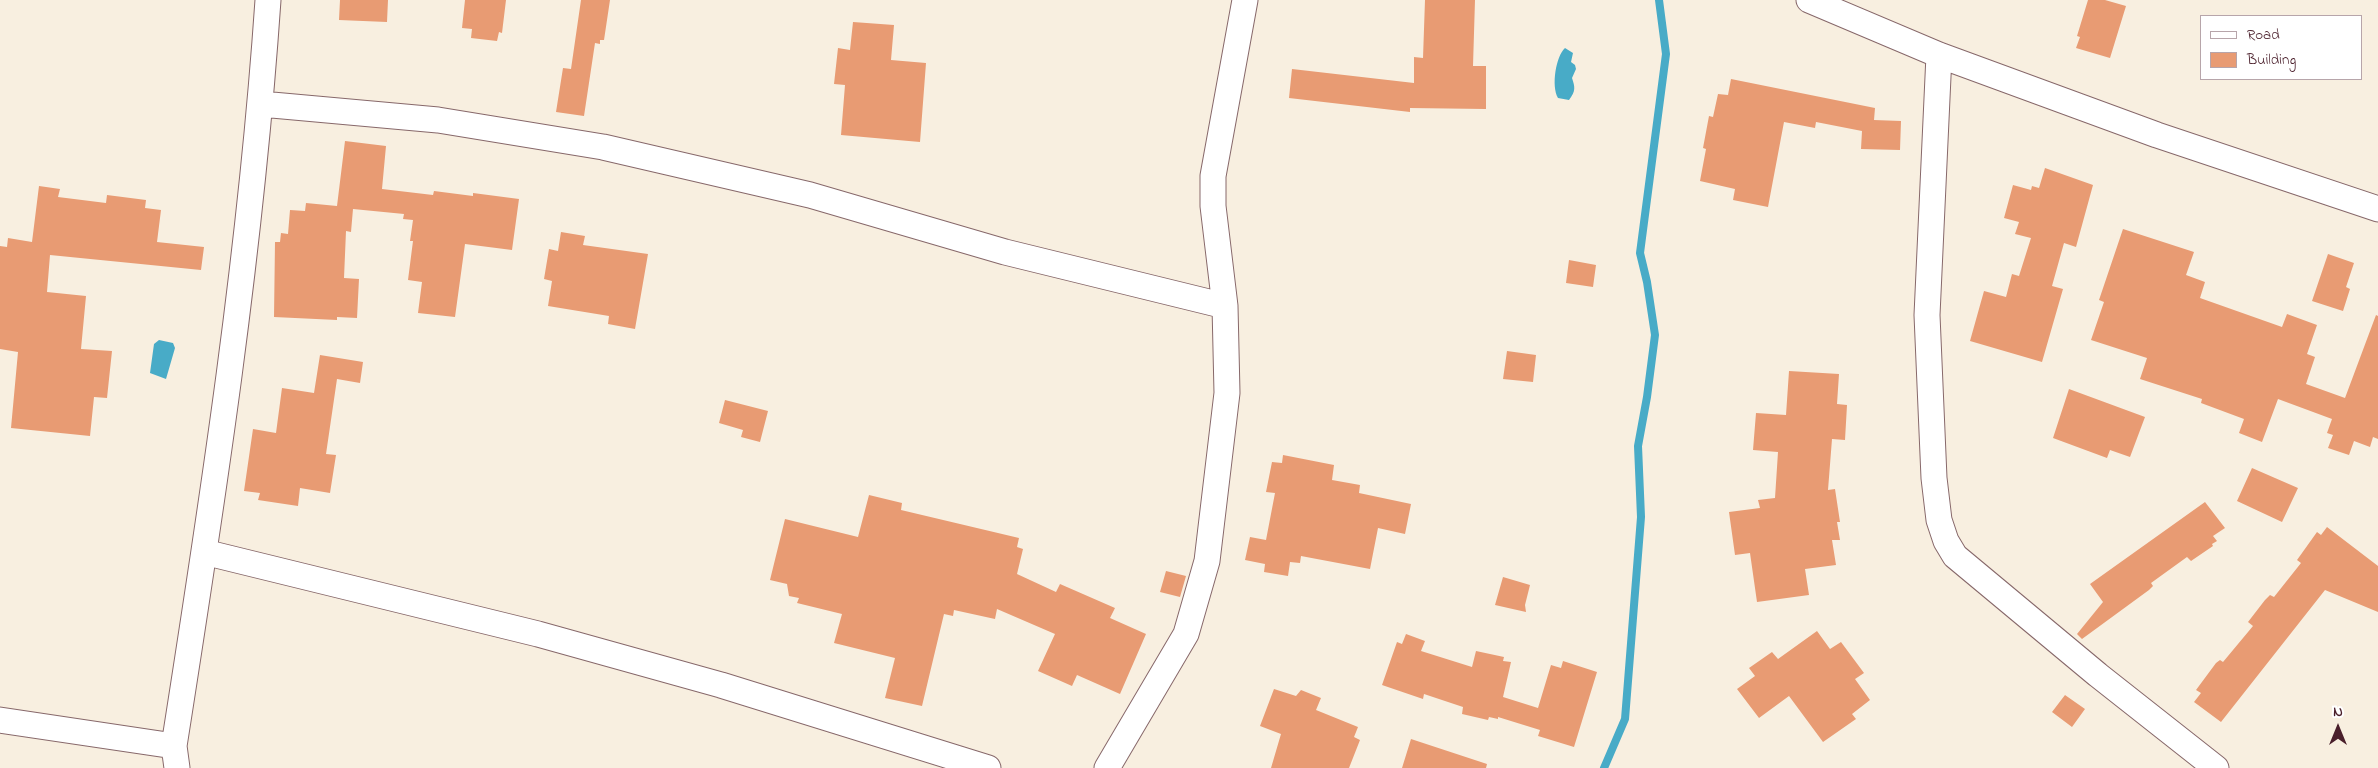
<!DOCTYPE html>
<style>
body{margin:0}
#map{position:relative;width:2378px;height:768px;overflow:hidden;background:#f8efe0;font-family:"Indie Flower",sans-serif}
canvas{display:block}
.legend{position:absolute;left:2200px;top:15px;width:162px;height:65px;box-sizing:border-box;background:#fff;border:1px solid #b7a5aa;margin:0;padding:6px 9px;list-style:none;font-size:15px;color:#4a1f2b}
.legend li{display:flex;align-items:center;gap:10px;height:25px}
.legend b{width:25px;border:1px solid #b7a5aa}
.north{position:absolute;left:2313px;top:703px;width:50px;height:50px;-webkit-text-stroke:4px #fff;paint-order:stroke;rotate:0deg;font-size:14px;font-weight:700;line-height:20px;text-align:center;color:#4a1f2b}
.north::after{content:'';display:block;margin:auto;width:18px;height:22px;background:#4a1f2b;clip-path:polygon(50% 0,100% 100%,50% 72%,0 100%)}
</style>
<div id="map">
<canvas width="2378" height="768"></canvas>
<ul class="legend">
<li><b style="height:6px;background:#fff"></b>Road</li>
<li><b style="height:14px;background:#e89b73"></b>Building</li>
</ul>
<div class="north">N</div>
</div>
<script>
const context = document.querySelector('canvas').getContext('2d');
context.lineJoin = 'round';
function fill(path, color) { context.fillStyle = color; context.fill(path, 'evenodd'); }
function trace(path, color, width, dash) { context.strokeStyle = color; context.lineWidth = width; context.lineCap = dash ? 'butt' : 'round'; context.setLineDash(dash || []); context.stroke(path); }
fill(new Path2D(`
 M 1565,48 L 1573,53 L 1571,62 L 1575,65 L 1576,69 L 1572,78 C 1575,87 1576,91 1569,100 L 1558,98 C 1551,86 1556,56 1565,48 Z
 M 159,340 L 173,343 L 175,348 L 166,379 L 150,373 L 154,344 Z`), '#48abc7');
trace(new Path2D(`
 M 1604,768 L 1625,719 L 1641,517 L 1638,446 L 1647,397 L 1655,335 L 1647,282 L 1640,253 L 1666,54 L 1659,0`), '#48abc7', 8);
fill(new Path2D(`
 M 340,0 L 388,0 L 387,22 L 339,20 Z
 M 465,0 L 506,0 L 502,33 L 499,32 L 497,41 L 471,38 L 472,29 L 462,28 Z
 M 581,0 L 610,0 L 604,40 L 600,40 L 600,44 L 595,43 L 584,116 L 556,112 L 563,68 L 571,69 Z
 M 1425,0 L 1475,0 L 1473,66 L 1486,66 L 1486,109 L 1410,108 L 1410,112 L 1289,98 L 1292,69 L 1414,83 L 1414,57 L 1423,58 Z
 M 2088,0 L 2105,0 L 2126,6 L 2110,58 L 2076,48 L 2080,37 L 2077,36 Z
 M 853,22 L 894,25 L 891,60 L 926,63 L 920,142 L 841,135 L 845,85 L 834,84 L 838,48 L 850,50 Z
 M 1731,79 L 1875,108 L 1874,120 L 1901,121 L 1900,150 L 1861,149 L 1862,131 L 1816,122 L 1815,128 L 1784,122 L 1768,207 L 1733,200 L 1735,189 L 1700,181 L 1706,149 L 1703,148 L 1709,116 L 1713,117 L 1718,94 L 1728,95 Z
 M 345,141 L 386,146 L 382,189 L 433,195 L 434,191 L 473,196 L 473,193 L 519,199 L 512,250 L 465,244 L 455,317 L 418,313 L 422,282 L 408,280 L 413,241 L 410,241 L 413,220 L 403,219 L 404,214 L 353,209 L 351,232 L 346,231 L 344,278 L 359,279 L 357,318 L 337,317 L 337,320 L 274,317 L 275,242 L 280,242 L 281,233 L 288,234 L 290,210 L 305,211 L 306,203 L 337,206 Z
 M 2045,168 L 2093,185 L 2076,247 L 2064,243 L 2052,286 L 2063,289 L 2042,362 L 1970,341 L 1984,291 L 2006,297 L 2012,274 L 2019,276 L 2031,238 L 2015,234 L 2019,222 L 2004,218 L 2013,185 L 2031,190 L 2032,186 L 2039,188 Z
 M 39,186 L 60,189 L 58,197 L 106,203 L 107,195 L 146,200 L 145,208 L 161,210 L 157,242 L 204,247 L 201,270 L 50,255 L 47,292 L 86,296 L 81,349 L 112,351 L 107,398 L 94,397 L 90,436 L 11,428 L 18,352 L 0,349 L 0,246 L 7,247 L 8,238 L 32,242 Z
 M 2123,229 L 2194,252 L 2186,275 L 2205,282 L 2200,298 L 2282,327 L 2287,314 L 2317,325 L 2307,354 L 2315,357 L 2306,384 L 2345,398 L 2376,315 L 2378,316 L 2378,439 L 2373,437 L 2370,447 L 2354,441 L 2349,455 L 2328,448 L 2333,435 L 2327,433 L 2332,419 L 2278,399 L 2262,442 L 2239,433 L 2244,419 L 2201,403 L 2202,399 L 2140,379 L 2147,358 L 2091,340 L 2104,302 L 2099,300 Z
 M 561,232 L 585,236 L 583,245 L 648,254 L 635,329 L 608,324 L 609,316 L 548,306 L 552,281 L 544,279 L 549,249 L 558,251 Z
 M 2328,254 L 2354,263 L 2346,287 L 2350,289 L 2343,311 L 2312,301 Z
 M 1569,260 L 1596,265 L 1593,287 L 1566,283 Z
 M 1507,351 L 1536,355 L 1533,382 L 1503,379 Z
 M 320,355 L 363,362 L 360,383 L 337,379 L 326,454 L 336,455 L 330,493 L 300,488 L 298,506 L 258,500 L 260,493 L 244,491 L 253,429 L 276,433 L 282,388 L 314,393 Z
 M 1789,371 L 1839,374 L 1837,404 L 1847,405 L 1845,440 L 1832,439 L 1828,490 L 1835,489 L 1840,522 L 1837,522 L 1840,540 L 1832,540 L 1836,565 L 1805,569 L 1809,595 L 1757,602 L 1750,553 L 1735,555 L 1729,512 L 1760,508 L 1758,500 L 1775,498 L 1778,452 L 1753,450 L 1756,413 L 1786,415 Z
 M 2069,389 L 2145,417 L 2130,457 L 2110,450 L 2107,458 L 2053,438 Z
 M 725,400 L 768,411 L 760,442 L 741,437 L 743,430 L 719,423 Z
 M 1283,455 L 1334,465 L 1332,480 L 1360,485 L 1359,493 L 1411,504 L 1405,534 L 1378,528 L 1370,569 L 1301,556 L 1300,563 L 1290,562 L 1288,576 L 1264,572 L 1265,564 L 1245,560 L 1250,537 L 1266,540 L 1275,493 L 1266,492 L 1272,462 L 1282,463 Z
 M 2252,468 L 2298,488 L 2282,522 L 2237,501 Z
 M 869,495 L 902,503 L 901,510 L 1019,538 L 1017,547 L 1023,549 L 1017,574 L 1056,592 L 1060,584 L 1115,608 L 1110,618 L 1146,634 L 1120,694 L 1077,675 L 1072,686 L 1038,671 L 1055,634 L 997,609 L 995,619 L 954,610 L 953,616 L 944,614 L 922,706 L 885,698 L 895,658 L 834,643 L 842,614 L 797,603 L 799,598 L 789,596 L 787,584 L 770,580 L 785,519 L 858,537 Z
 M 2205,502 L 2225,528 L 2213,536 L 2217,541 L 2212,544 L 2213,546 L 2191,561 L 2187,557 L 2151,583 L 2153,586 L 2149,590 L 2082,639 L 2077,634 L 2103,602 L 2090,584 Z
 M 2327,527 L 2378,566 L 2378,612 L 2325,590 L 2221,722 L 2194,702 L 2201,693 L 2196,690 L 2216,663 L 2220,660 L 2223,662 L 2253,626 L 2248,622 L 2265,600 L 2270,595 L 2274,597 L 2301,563 L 2297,560 L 2317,532 L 2321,535 Z
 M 1166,571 L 1186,576 L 1180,597 L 1160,592 Z
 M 1503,577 L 1530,585 L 1525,605 L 1526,612 L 1495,605 Z
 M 1817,631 L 1830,649 L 1841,642 L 1864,673 L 1855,679 L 1870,700 L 1852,714 L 1856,719 L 1823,742 L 1789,696 L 1759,718 L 1737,689 L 1755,676 L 1749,668 L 1772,652 L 1778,659 Z
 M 1406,634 L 1425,641 L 1421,651 L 1472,667 L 1476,651 L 1504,657 L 1503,661 L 1511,662 L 1503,697 L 1538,708 L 1551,665 L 1561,668 L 1563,661 L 1597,672 L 1574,747 L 1538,736 L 1540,730 L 1498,717 L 1498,719 L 1489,717 L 1488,720 L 1462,714 L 1463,707 L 1424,694 L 1423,699 L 1382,685 L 1397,642 L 1402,644 Z
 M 1274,689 L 1296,696 L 1301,690 L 1321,698 L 1316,710 L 1358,727 L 1354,737 L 1360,740 L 1349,768 L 1271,768 L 1281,734 L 1260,726 Z
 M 2065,695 L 2085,709 L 2072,727 L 2052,712 Z
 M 1411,739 L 1487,764 L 1486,768 L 1402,768 Z`), '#e89b73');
const street = new Path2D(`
 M 1809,0 L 1939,55 L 2157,135 L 2378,209
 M 1939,55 L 1927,315 L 1934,478 L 1939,520 L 1946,541 L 1955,556 L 2098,675 L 2216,768
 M 261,104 L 438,120 L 603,147 L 810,195 L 1005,252 L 1225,306
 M 204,552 L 538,634 L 721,685 L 988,768
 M 0,720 L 174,746
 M 177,768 L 174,746 C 213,498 251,250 268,0
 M 1107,768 L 1186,634 L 1207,561 L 1227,393 L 1225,306 L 1213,206 L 1213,176 L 1245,0`);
trace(street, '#87686a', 27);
trace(street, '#fff', 25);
</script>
